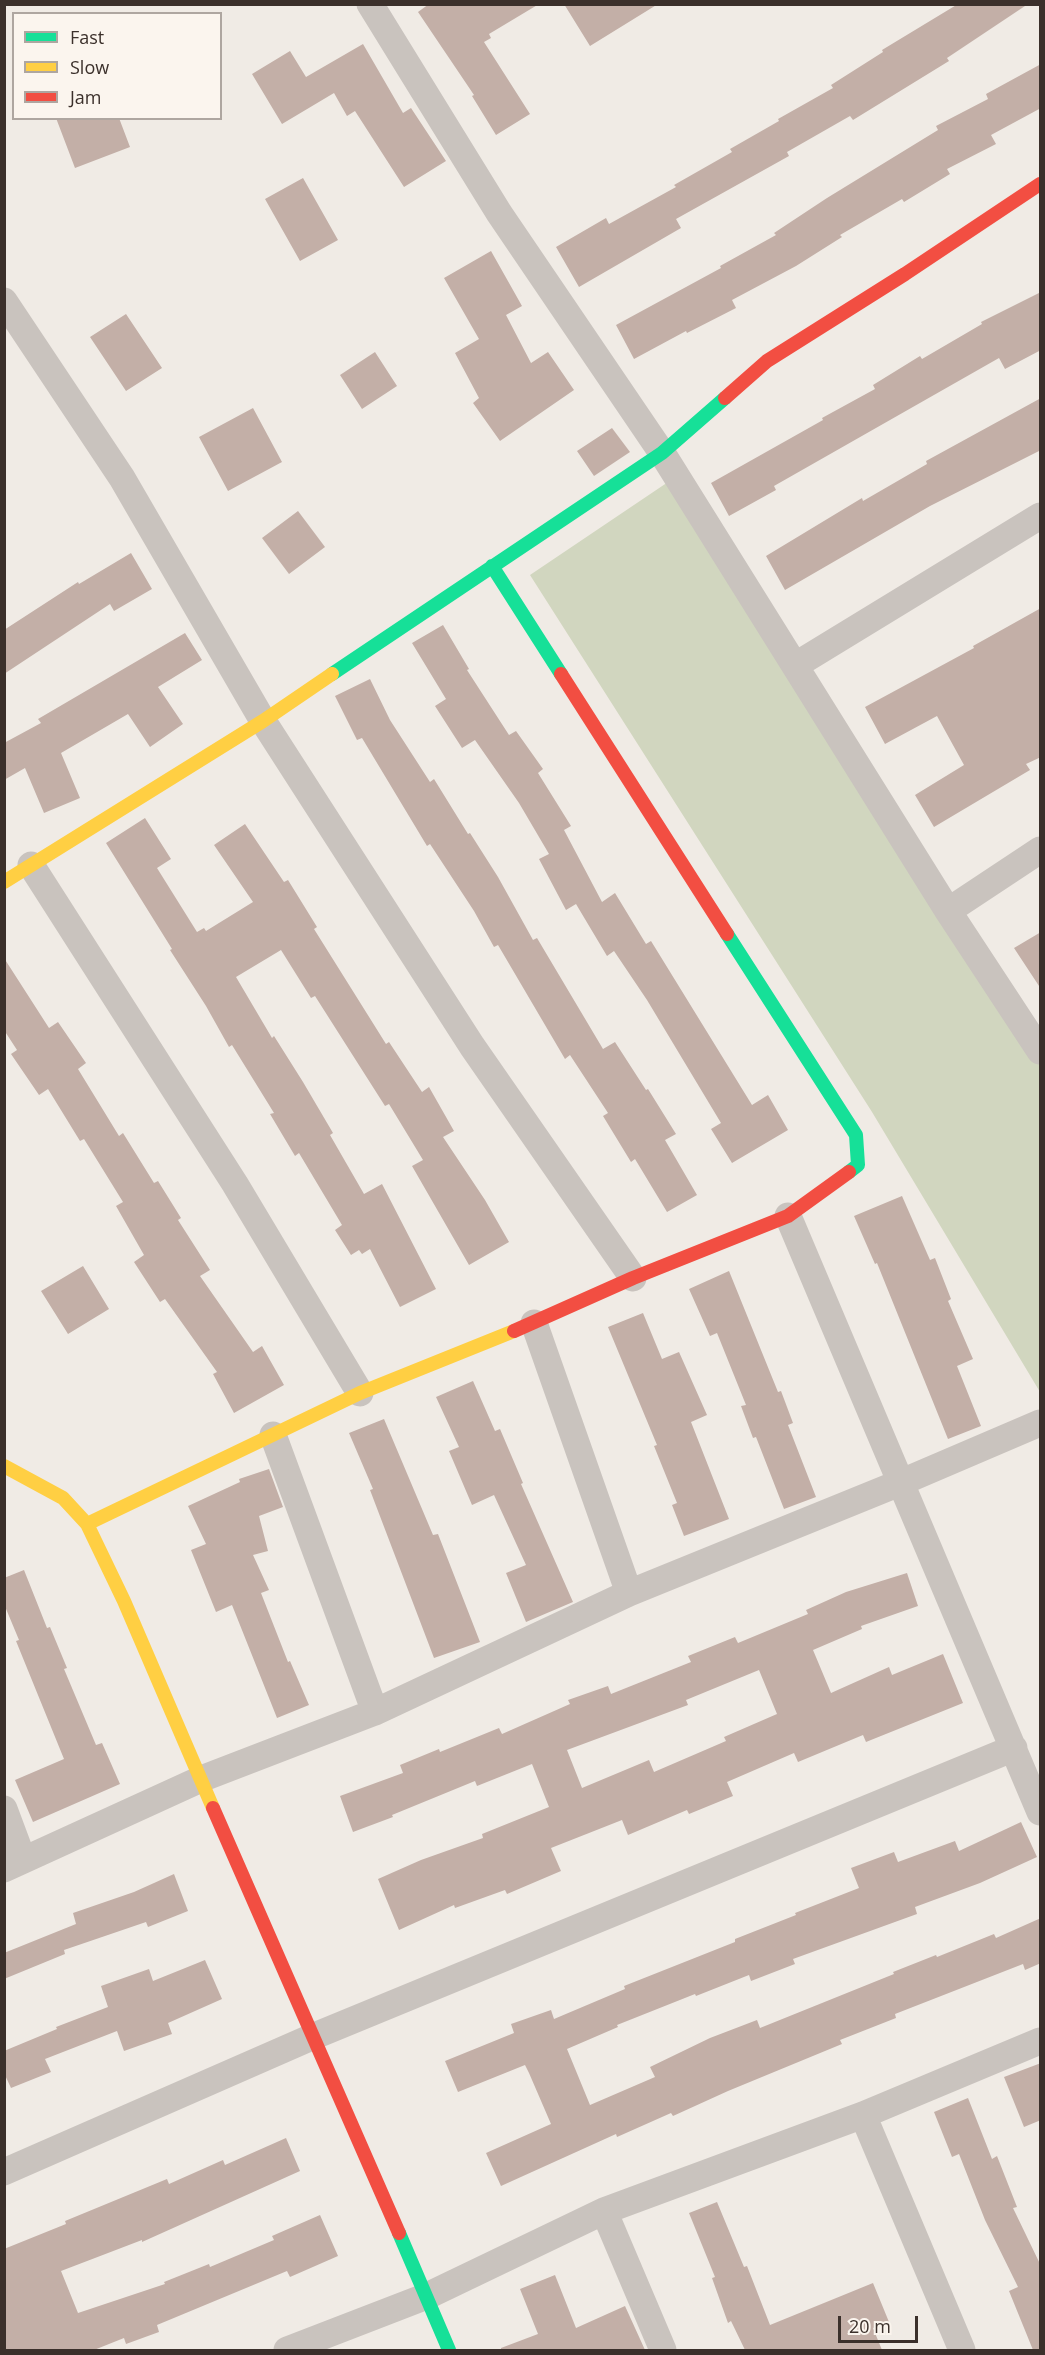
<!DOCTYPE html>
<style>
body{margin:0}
#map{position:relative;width:1045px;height:2355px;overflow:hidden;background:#f0ebe5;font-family:"Open Sans",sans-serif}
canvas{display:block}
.frame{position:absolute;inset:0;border:6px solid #3b302b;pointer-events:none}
.legend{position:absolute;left:12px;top:12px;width:210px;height:108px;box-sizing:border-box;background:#fbf5ee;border:2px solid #aea6a0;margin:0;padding:8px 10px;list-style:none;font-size:18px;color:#3b302b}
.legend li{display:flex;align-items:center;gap:12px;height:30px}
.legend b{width:30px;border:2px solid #aea6a0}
.scale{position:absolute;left:838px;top:2316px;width:80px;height:27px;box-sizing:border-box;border:3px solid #3b302b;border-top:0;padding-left:8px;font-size:18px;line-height:21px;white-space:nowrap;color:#3b302b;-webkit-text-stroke:4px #fbf5ee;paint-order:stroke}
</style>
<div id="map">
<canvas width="1045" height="2355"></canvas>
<div class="frame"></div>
<ul class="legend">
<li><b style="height:8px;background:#16e098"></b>Fast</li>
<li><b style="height:8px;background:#ffcf43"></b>Slow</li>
<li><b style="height:8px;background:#f24e42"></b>Jam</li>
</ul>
<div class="scale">20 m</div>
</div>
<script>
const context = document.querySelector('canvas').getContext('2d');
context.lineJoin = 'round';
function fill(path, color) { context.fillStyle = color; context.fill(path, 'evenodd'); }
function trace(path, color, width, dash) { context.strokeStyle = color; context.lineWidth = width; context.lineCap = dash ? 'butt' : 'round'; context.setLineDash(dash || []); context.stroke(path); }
fill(new Path2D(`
 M 677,476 L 1040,1035 L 1040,1392 L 872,1112 L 530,575 Z`), '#d1d6bf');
fill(new Path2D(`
 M 429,4 L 539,4 L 489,34 L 491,38 L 484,42 L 530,114 L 496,135 L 472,96 L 474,95 L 418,12 Z
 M 564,4 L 658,4 L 590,46 Z
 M 958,4 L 1028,4 L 947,58 L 949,61 L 853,120 L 850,116 L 787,152 L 789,156 L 676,219 L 681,228 L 579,287 L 556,247 L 606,218 L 609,224 L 676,187 L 674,185 L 732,152 L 730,149 L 779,121 L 778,119 L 833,88 L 831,85 L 883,52 L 882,50 Z
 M 363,44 L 403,113 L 411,108 L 446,161 L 404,187 L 355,111 L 347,116 L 334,93 L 282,124 L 252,74 L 290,51 L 306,77 Z
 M 1041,64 L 1041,108 L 991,135 L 996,144 L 947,169 L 950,174 L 904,202 L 902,199 L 840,235 L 842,237 L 796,266 L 732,300 L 736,308 L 687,333 L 686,331 L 634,359 L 616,325 L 721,268 L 720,266 L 776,235 L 774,233 L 827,198 L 938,130 L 936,126 L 988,99 L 986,94 Z
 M 56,118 L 119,118 L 130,147 L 75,168 Z
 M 303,178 L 338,240 L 300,261 L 265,199 Z
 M 491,251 L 522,306 L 506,315 L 531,363 L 548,352 L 574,390 L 500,441 L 473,403 L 479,398 L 455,353 L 479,339 L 444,278 Z
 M 1041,292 L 1041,350 L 1005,369 L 999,358 L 774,486 L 776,490 L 729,516 L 711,483 L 823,420 L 822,418 L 875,389 L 873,385 L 920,356 L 922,359 L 982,324 L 981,322 Z
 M 126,314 L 162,368 L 126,391 L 90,337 Z
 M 375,352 L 397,386 L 362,409 L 340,375 Z
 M 1041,398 L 1041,450 L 930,506 L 785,590 L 766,556 L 862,498 L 863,501 L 927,464 L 926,461 Z
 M 253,408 L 282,462 L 228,491 L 199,437 Z
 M 612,428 L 630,452 L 594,476 L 577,451 Z
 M 298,511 L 325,547 L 289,574 L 262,538 Z
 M 131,553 L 152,589 L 114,611 L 110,604 L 4,674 L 4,630 L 78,582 L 79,584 Z
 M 1041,608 L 1041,757 L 1026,764 L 1030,770 L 934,827 L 915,795 L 964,765 L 937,716 L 885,744 L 865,707 L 974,648 L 973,646 Z
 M 443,625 L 469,669 L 467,670 L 509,735 L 516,731 L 543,769 L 538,773 L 571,826 L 564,830 L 602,902 L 615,893 L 646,944 L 651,941 L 752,1105 L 768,1095 L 788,1130 L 732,1163 L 711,1129 L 721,1123 L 647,1000 L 614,951 L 607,956 L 576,904 L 566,910 L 539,859 L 549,854 L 519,803 L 475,740 L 462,748 L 435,706 L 446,699 L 412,643 Z
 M 185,633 L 202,660 L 158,687 L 183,724 L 150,747 L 128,714 L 61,753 L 80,798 L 44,813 L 25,768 L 4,780 L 4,743 L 41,723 L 38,719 Z
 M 370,679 L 390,720 L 430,782 L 434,779 L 468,834 L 470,833 L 498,877 L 533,940 L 537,938 L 603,1049 L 615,1042 L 646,1090 L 648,1089 L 676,1134 L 665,1140 L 697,1195 L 667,1212 L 635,1159 L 631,1162 L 603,1116 L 608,1113 L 570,1055 L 565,1059 L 498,945 L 494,947 L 474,911 L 430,844 L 427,846 L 362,738 L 357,740 L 335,696 Z
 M 145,818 L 171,859 L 157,868 L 197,932 L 204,928 L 206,931 L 253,902 L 214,845 L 245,824 L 284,882 L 288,880 L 317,927 L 314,929 L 386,1044 L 389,1042 L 422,1092 L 429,1087 L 454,1131 L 443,1137 L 485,1200 L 509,1242 L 469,1265 L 412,1166 L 423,1160 L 389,1104 L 385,1106 L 315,996 L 311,998 L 281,950 L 236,977 L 272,1038 L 274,1036 L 303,1082 L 333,1133 L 330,1135 L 364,1194 L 382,1184 L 436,1289 L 400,1307 L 370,1249 L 362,1254 L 359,1250 L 351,1255 L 335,1230 L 342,1225 L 299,1153 L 295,1156 L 270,1114 L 274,1113 L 232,1045 L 229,1047 L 206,1006 L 170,950 L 172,949 L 106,843 Z
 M 1041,932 L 1041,989 L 1014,948 Z
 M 4,958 L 49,1028 L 58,1022 L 86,1063 L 78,1069 L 119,1136 L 123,1133 L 154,1183 L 158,1181 L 181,1218 L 178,1220 L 210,1270 L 200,1276 L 253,1352 L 262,1346 L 284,1385 L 234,1413 L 213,1374 L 217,1372 L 165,1299 L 160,1302 L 134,1262 L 144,1255 L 116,1206 L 123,1202 L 84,1139 L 80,1141 L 48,1089 L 39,1095 L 11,1054 L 17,1050 L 4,1030 Z
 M 902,1196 L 930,1260 L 935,1258 L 951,1299 L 948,1301 L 973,1359 L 957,1366 L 981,1426 L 948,1439 L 877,1263 L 875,1264 L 854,1216 Z
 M 83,1266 L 109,1309 L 68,1334 L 41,1291 Z
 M 729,1271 L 778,1392 L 781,1391 L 793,1423 L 788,1425 L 816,1497 L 784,1509 L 756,1437 L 753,1438 L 741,1406 L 746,1405 L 717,1333 L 710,1336 L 689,1289 Z
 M 643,1313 L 662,1359 L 679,1352 L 707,1415 L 691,1422 L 729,1519 L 684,1536 L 672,1505 L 677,1503 L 654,1446 L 657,1445 L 608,1327 Z
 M 473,1381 L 495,1431 L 500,1429 L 523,1483 L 521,1484 L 573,1602 L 526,1622 L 506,1573 L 526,1565 L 494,1495 L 472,1505 L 449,1451 L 459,1447 L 436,1397 Z
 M 384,1419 L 433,1535 L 438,1534 L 480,1642 L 434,1658 L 370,1490 L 373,1489 L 349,1433 Z
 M 269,1469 L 283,1507 L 259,1516 L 268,1551 L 253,1555 L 269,1590 L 261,1593 L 288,1662 L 290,1661 L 309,1705 L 277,1718 L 232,1605 L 216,1612 L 191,1550 L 206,1544 L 188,1506 L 240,1482 L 239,1479 Z
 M 24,1570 L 47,1628 L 50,1627 L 67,1668 L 64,1669 L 96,1745 L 102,1743 L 120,1784 L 33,1822 L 15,1780 L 64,1759 L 16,1641 L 19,1640 L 4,1604 L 4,1578 Z
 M 907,1573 L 918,1606 L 861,1626 L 862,1629 L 813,1650 L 831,1693 L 889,1667 L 892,1675 L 943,1654 L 963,1703 L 866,1742 L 863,1735 L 798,1762 L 794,1753 L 727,1782 L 733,1796 L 689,1814 L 687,1810 L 628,1835 L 622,1820 L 551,1848 L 561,1871 L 507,1894 L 505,1890 L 455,1908 L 454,1905 L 399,1930 L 378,1879 L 421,1860 L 483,1838 L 482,1834 L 549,1807 L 532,1764 L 477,1786 L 475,1781 L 392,1815 L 393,1817 L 353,1832 L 340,1796 L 403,1773 L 400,1765 L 439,1749 L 440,1752 L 499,1728 L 502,1734 L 570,1704 L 568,1700 L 608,1686 L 611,1694 L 691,1662 L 688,1656 L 735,1637 L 738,1643 L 808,1614 L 806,1610 L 846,1592 ZM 759,1670 L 777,1714 L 724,1737 L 726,1741 L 654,1772 L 649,1760 L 582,1788 L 567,1750 L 688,1705 L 686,1700 Z
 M 1021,1822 L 1037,1857 L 980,1883 L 915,1907 L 917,1914 L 793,1959 L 795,1964 L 751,1981 L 749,1975 L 696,1996 L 695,1994 L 617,2025 L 618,2027 L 567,2049 L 590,2105 L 655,2077 L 650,2067 L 710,2038 L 757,2020 L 760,2028 L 894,1974 L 893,1972 L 936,1955 L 937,1957 L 994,1934 L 996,1938 L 1041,1918 L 1041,1963 L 1025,1970 L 1023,1964 L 895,2014 L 896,2018 L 840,2040 L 842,2044 L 728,2091 L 673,2116 L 671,2113 L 617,2137 L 616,2134 L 501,2186 L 486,2153 L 551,2124 L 529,2073 L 525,2065 L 458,2092 L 445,2061 L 514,2033 L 511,2024 L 551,2010 L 554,2019 L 625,1989 L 624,1986 L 735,1942 L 735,1939 L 796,1915 L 795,1913 L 859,1888 L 851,1868 L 894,1852 L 898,1862 L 955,1841 L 959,1851 Z
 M 174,1874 L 188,1911 L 148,1927 L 146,1922 L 64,1950 L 65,1954 L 4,1979 L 4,1953 L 76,1924 L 73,1913 L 134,1892 Z
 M 205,1960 L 222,1999 L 168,2023 L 172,2034 L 124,2051 L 117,2031 L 45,2059 L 51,2072 L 11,2088 L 4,2073 L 4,2051 L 57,2029 L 56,2027 L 108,2007 L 101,1986 L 149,1969 L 153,1981 Z
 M 1041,2063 L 1041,2120 L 1024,2127 L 1004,2077 Z
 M 968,2098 L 992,2159 L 997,2156 L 1017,2207 L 1013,2208 L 1041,2266 L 1041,2350 L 1033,2350 L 1009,2291 L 1018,2287 L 985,2220 L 959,2154 L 952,2157 L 934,2112 Z
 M 286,2138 L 300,2171 L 142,2242 L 142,2240 L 61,2271 L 78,2313 L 165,2284 L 164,2282 L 209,2264 L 210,2267 L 274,2240 L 272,2236 L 320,2215 L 338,2256 L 290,2277 L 287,2271 L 157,2325 L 159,2332 L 126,2344 L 124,2338 L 94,2350 L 4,2350 L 4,2249 L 66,2224 L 65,2221 L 167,2179 L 169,2184 L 223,2160 L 225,2165 Z
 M 717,2202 L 744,2267 L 747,2266 L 770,2325 L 873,2283 L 889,2322 L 873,2328 L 882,2350 L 745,2350 L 731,2321 L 728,2323 L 712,2278 L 715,2277 L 689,2213 Z
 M 555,2275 L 576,2328 L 625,2306 L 645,2350 L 501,2350 L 501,2348 L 538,2334 L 520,2289 Z`), '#c3afa7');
trace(new Path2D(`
 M 370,4 L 499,213 L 662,453 L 948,911 L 1040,1051
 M 4,301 L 122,478 L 263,721 L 472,1046 L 633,1278
 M 796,665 L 1040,516
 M 31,865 L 235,1184 L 360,1393
 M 948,911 L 1040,850
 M 788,1216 L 1040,1812
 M 534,1323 L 629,1593
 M 273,1435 L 375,1712
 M 4,1809 L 23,1860
 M 4,1869 L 201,1779 L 375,1712 L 629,1593 L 902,1482 L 1040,1423
 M 863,2115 L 962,2350
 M 4,2172 L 312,2037 L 1014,1748
 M 604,2211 L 663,2350
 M 287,2350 L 427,2296 L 604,2211 L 863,2115 L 1040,2041`), '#c9c3be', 27);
trace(new Path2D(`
 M 492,566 L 561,674
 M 332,674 L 662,453 L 725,398
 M 727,934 L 856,1135 L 858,1165 L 849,1172
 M 399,2233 L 449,2350`), '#16e098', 14);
trace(new Path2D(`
 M 4,882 L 263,721 L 332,674
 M 4,1466 L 63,1498 L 87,1524 L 124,1601 L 213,1808
 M 87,1524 L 360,1393 L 514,1331`), '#ffcf43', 14);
trace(new Path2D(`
 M 725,398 L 767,361 L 905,274 L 1040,184
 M 561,674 L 727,934
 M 514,1331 L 633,1278 L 788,1216 L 849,1172
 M 213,1808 L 399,2233`), '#f24e42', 14);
</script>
